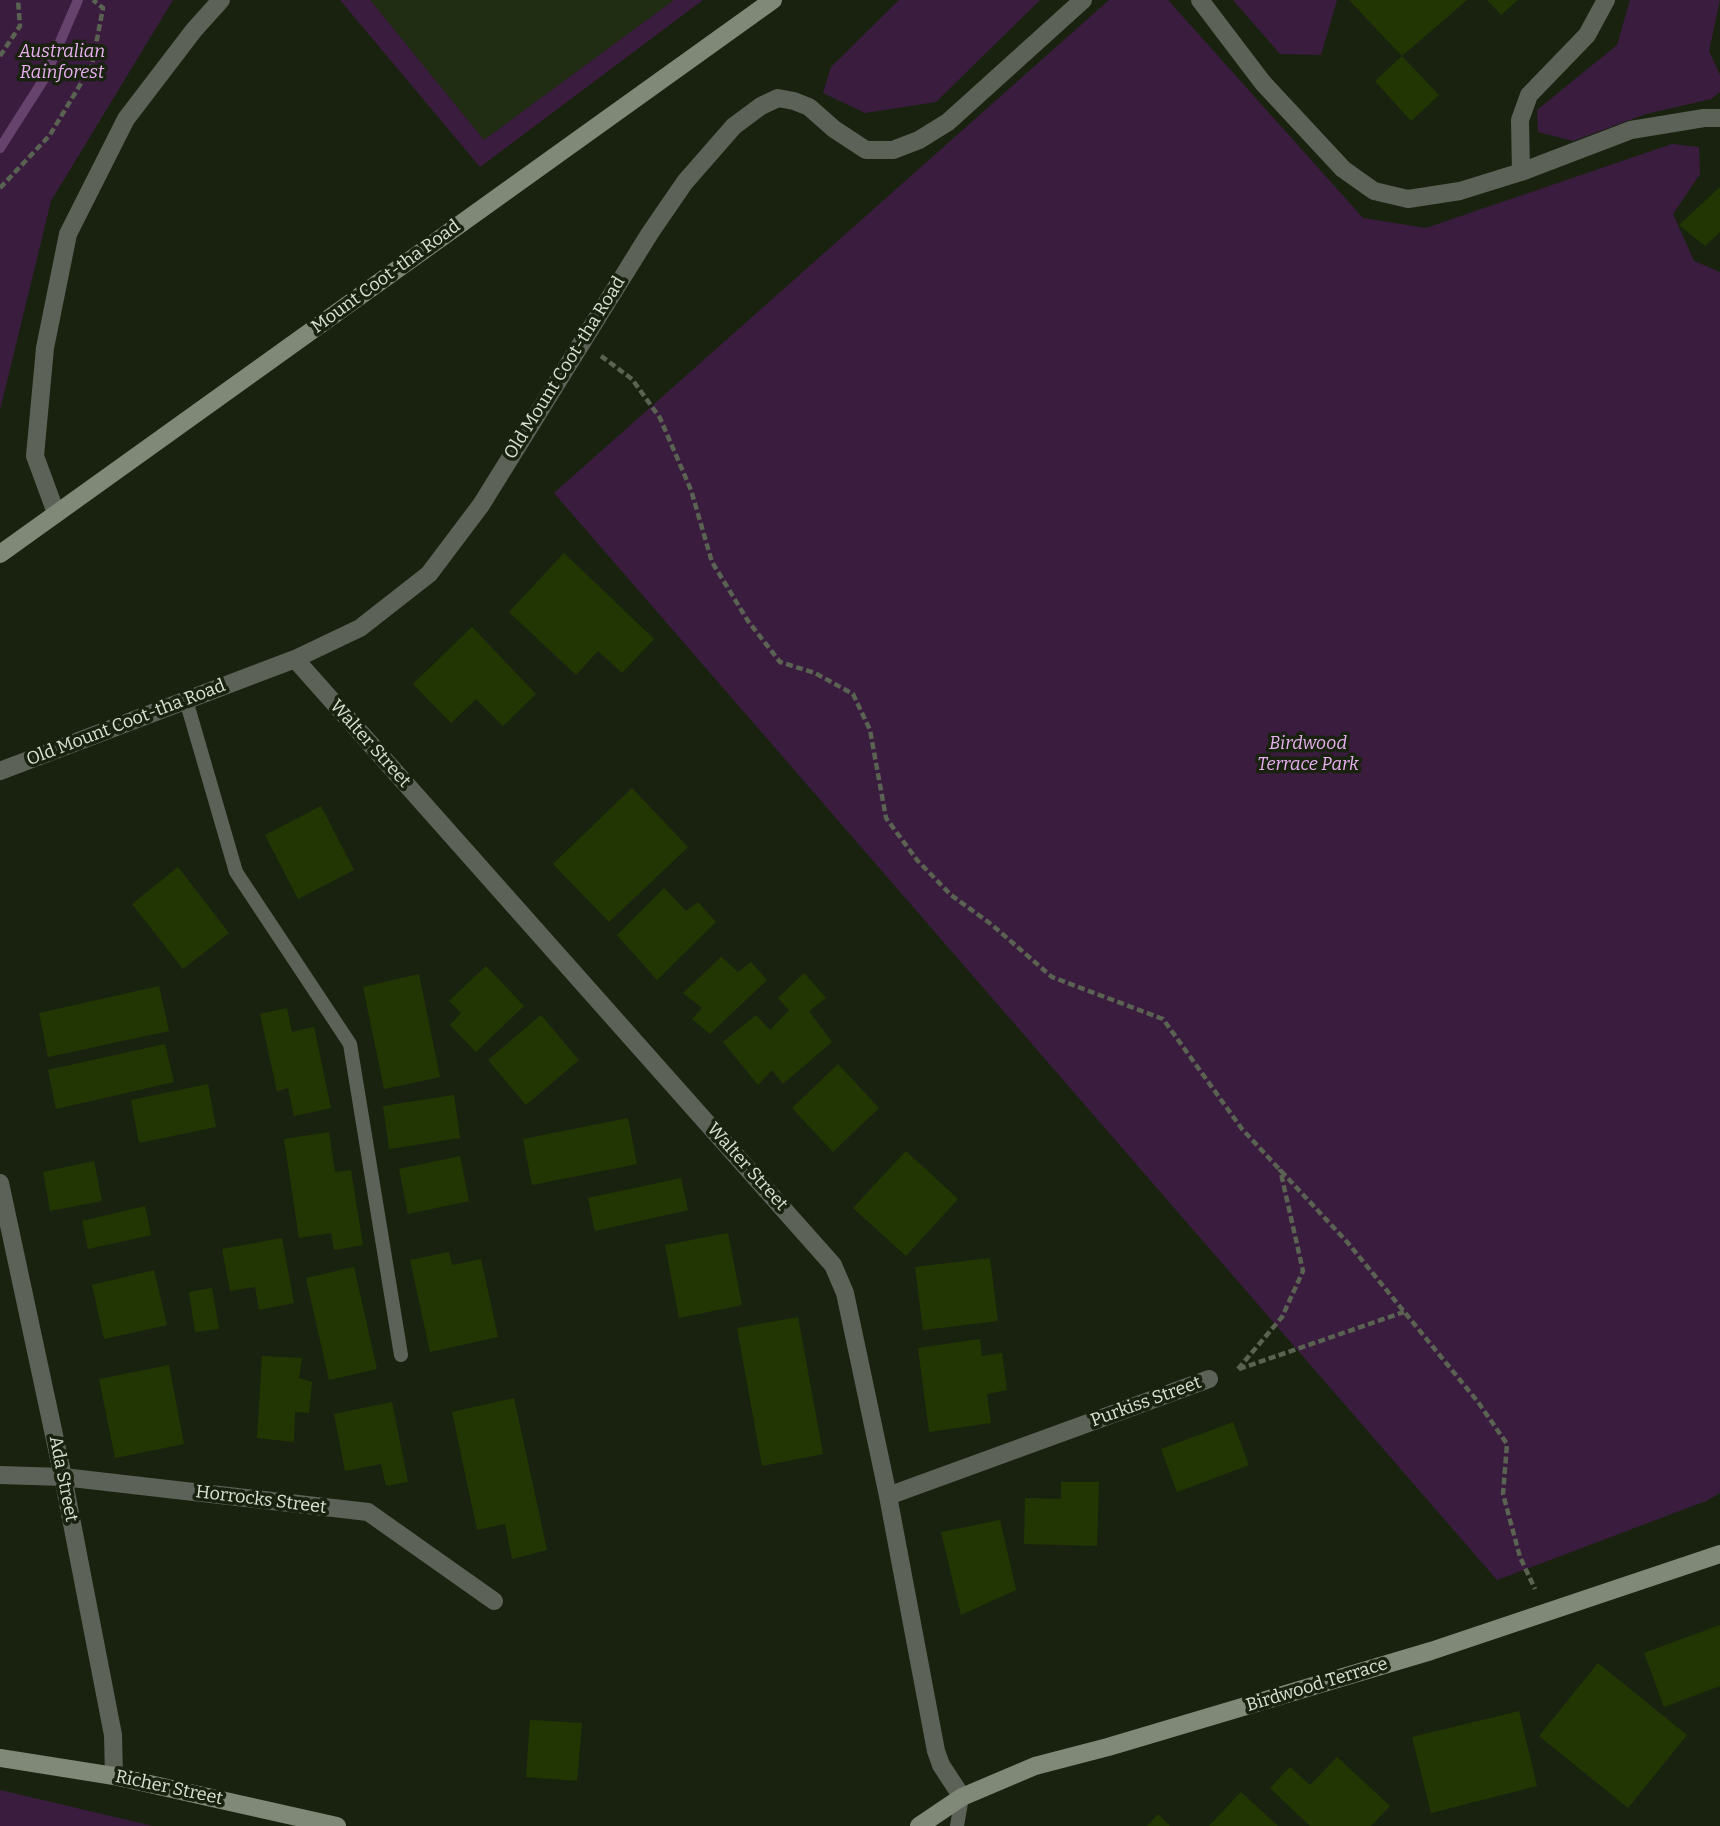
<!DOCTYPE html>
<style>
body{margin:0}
canvas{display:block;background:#19220f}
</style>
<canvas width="1720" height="1826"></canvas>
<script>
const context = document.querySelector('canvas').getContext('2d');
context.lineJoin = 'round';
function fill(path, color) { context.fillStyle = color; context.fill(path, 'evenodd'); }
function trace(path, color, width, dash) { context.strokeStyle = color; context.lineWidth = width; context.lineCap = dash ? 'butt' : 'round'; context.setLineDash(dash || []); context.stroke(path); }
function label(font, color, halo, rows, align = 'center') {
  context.font = font + ' Bitter,serif'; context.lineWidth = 7; context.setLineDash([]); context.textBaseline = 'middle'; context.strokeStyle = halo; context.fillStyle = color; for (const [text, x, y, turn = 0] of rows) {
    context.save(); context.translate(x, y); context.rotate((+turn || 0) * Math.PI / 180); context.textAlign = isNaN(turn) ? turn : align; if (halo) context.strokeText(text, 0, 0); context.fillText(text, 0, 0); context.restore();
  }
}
fill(new Path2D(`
 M 370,0 L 674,0 L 484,140 Z`), '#212d13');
fill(new Path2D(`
 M 0,0 L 173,0 L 51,201 L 0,410 Z
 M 340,0 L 370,0 L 484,140 L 674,0 L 703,0 L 480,167 Z
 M 899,0 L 1040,0 L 936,102 L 865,113 L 823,93 L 831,67 Z
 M 1109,0 L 1168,0 L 1363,218 L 1426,228 L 1672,144 L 1699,147 L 1700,174 L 1673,214 L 1694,261 L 1720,272 L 1720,1493 L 1706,1501 L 1497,1580 L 554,493 Z
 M 1233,0 L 1337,0 L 1321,55 L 1280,54 Z
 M 1630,0 L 1720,0 L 1709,51 L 1720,75 L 1720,92 L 1711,99 L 1646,114 L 1573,141 L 1538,132 L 1537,110 L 1617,45 Z
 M 0,1790 L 153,1826 L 0,1826 Z`), '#3a1c3f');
trace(new Path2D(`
 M 0,148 L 44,79 L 78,0`), '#66436c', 10);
fill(new Path2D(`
 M 1349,0 L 1467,0 L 1402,56 Z
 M 1487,0 L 1518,0 L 1501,15 Z
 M 1402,56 L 1439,95 L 1411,121 L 1375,81 Z
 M 1720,187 L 1720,232 L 1705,246 L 1679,225 Z
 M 564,553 L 654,639 L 622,673 L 598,651 L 576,675 L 509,612 Z
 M 472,627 L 536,694 L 503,726 L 476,699 L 451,723 L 413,684 Z
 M 632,788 L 688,847 L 609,922 L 553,864 Z
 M 321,806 L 354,870 L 298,899 L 265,835 Z
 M 178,867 L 229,933 L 183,969 L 132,904 Z
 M 664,888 L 686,911 L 698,902 L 716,922 L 657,980 L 617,935 Z
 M 721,957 L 738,972 L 751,962 L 767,980 L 710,1034 L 692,1019 L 702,1008 L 683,993 Z
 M 486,966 L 524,1006 L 476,1052 L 450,1025 L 461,1013 L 449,1001 Z
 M 804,973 L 826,998 L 809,1011 L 832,1042 L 783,1084 L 772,1070 L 758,1085 L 723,1042 L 756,1015 L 770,1030 L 789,1010 L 778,998 Z
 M 419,974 L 440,1077 L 384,1089 L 363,987 Z
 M 159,986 L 169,1031 L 48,1057 L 39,1013 Z
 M 287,1008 L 292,1032 L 314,1027 L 331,1108 L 294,1116 L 288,1088 L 277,1091 L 260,1014 Z
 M 541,1015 L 579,1060 L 526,1105 L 488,1060 Z
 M 165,1044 L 174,1082 L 56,1109 L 48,1070 Z
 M 838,1064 L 879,1108 L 833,1152 L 792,1108 Z
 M 208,1084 L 216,1127 L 139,1143 L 131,1100 Z
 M 454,1095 L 460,1138 L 389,1149 L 383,1106 Z
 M 628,1118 L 637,1164 L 532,1185 L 523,1139 Z
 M 329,1132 L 335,1172 L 351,1170 L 363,1245 L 334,1250 L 331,1233 L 299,1238 L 284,1139 Z
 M 906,1151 L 958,1199 L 906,1256 L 853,1208 Z
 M 460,1156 L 469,1201 L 408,1214 L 399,1169 Z
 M 94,1161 L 102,1201 L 50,1211 L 43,1172 Z
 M 681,1178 L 688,1210 L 595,1231 L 588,1198 Z
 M 145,1206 L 151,1235 L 88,1249 L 82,1221 Z
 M 728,1233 L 742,1305 L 679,1318 L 665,1245 Z
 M 282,1238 L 294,1303 L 259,1310 L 255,1287 L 230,1291 L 222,1249 Z
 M 449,1252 L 452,1265 L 481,1259 L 498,1337 L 430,1352 L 410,1260 Z
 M 990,1258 L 998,1321 L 923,1330 L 915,1267 Z
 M 354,1267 L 377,1369 L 329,1380 L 306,1278 Z
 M 154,1270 L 167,1325 L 104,1339 L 92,1285 Z
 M 212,1288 L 219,1329 L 195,1332 L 189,1292 Z
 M 798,1317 L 823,1454 L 762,1466 L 737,1328 Z
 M 980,1339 L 982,1356 L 1002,1353 L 1007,1390 L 987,1394 L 991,1423 L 929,1432 L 918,1348 Z
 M 262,1356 L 302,1358 L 299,1378 L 312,1382 L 309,1413 L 295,1412 L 294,1442 L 257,1438 Z
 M 169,1365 L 184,1444 L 115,1458 L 99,1379 Z
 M 514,1398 L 547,1550 L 512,1559 L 505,1524 L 477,1530 L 452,1412 Z
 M 392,1402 L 408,1482 L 386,1486 L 381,1464 L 345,1471 L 334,1414 Z
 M 1233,1422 L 1249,1465 L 1177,1492 L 1161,1449 Z
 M 1061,1482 L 1099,1482 L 1097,1546 L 1024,1544 L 1025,1498 L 1061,1499 Z
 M 1000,1520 L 1016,1590 L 961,1615 L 941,1532 Z
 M 1720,1625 L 1720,1686 L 1664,1707 L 1644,1653 Z
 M 1598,1663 L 1687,1735 L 1628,1808 L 1539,1736 Z
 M 1519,1711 L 1537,1786 L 1431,1813 L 1412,1737 Z
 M 530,1720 L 582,1723 L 577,1781 L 526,1777 Z
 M 1337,1757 L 1390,1806 L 1371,1826 L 1310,1826 L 1270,1788 L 1290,1767 L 1310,1785 Z
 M 1241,1792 L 1278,1826 L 1209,1826 Z
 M 1158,1814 L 1170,1826 L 1147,1826 Z`), '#223603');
trace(new Path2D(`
 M 0,56 L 20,26 L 18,0
 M 0,188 L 50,135 L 92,65 L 103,8 L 93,0
 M 601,356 L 632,379 L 660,418 L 691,490 L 712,562 L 748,621 L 780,662 L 815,673 L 853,694 L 870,730 L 886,818 L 917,860 L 951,895 L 991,924 L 1052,977 L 1163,1019 L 1242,1129 L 1348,1243 L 1478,1402 L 1507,1444 L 1503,1494 L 1520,1557 L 1535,1589
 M 1238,1369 L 1282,1317 L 1303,1271 L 1280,1169
 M 1239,1369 L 1404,1312`), '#5a6251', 4.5, [7, 3.5]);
trace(new Path2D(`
 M 186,700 L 236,872 L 350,1044 L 401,1355
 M 957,1826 L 962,1797`), '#5c6258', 14);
trace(new Path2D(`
 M 1200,0 L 1263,83 L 1343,169 L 1374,191 L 1408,199 L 1460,191 L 1521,172 L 1631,130 L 1704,118 L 1720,118
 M 1521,172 L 1520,120 L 1529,95 L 1587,35 L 1606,0
 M 56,513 L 35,456 L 45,348 L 68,234 L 126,119 L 194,30 L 221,0
 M 295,659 L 833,1265 L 845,1293 L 888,1496 L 936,1751 L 941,1765 L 962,1797
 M 0,771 L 295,659 L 360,628 L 429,574 L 481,505 L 650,233 L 685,182 L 734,126 L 761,106 L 778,98 L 794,101 L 809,107 L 834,129 L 866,150 L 893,150 L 919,140 L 948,122 L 1083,0
 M 0,1183 L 63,1477 L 113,1735 L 114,1776
 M 0,1475 L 63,1477 L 368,1512 L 494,1601
 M 888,1496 L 1209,1379`), '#5c6258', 18);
trace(new Path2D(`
 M 0,554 L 773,0
 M 0,1758 L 114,1776 L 337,1826
 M 919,1826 L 962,1797 L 1035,1766 L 1108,1747 L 1431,1651 L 1720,1554`), '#808878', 18);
label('italic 18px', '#eab1f3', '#19220f', [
 ["Australian",62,52],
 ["Rainforest",62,73],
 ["Birdwood",1308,744],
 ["Terrace Park",1308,765]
]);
label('18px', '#dbe2d5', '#19220f', [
 ["Mount Coot-tha Road",386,277,-36],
 ["Old Mount Coot-tha Road",565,368,-58],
 ["Old Mount Coot-tha Road",126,723,-21],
 ["Walter Street",370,744,48],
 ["Walter Street",747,1167,48],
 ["Purkiss Street",1146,1402,-20],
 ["Ada Street",63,1479,79],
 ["Horrocks Street",261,1500,7],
 ["Birdwood Terrace",1317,1685,-17],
 ["Richer Street",169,1788,12]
]);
</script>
